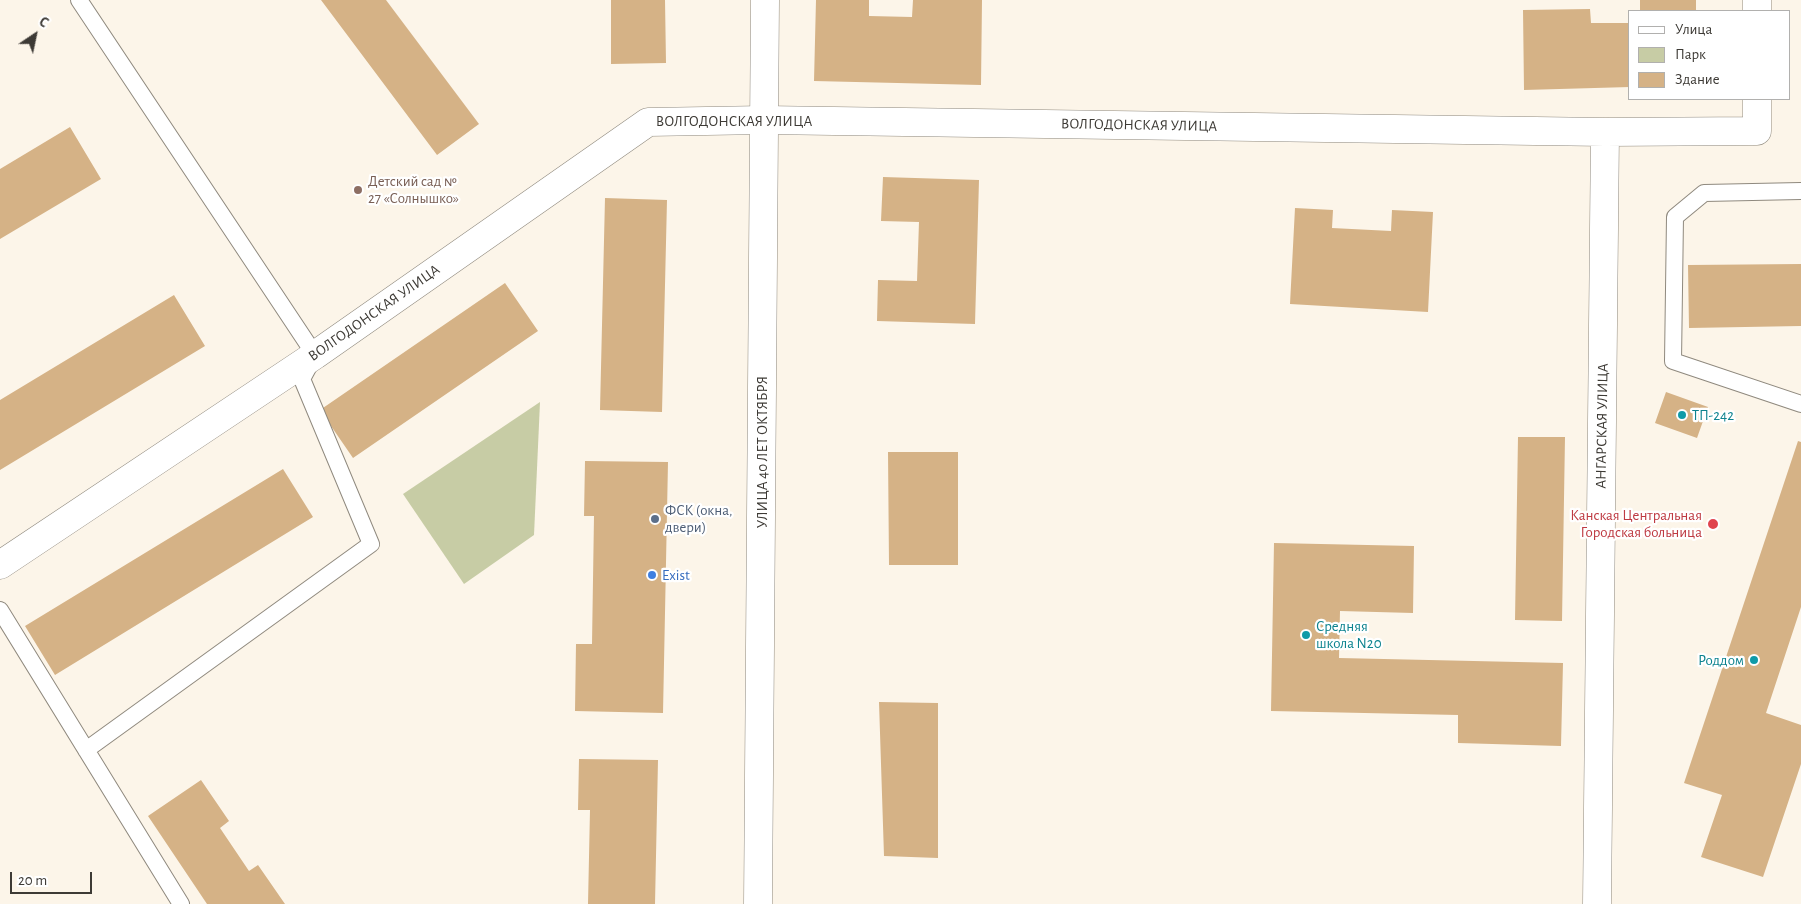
<!DOCTYPE html>
<meta charset="utf-8">
<style>
body{margin:0}
#map{position:relative;width:1801px;height:904px;overflow:hidden;background:#fcf5e9;font-family:"Alegreya Sans",sans-serif}
canvas{display:block}
.legend{position:absolute;left:1628px;top:10px;width:162px;height:90px;box-sizing:border-box;background:#fff;border:1px solid #b1b0ae;margin:0;padding:6px 9px;list-style:none;font-size:15px;color:#3d3a35}
.legend li{display:flex;align-items:center;gap:10px;height:25px}
.legend b{width:25px;border:1px solid #b1b0ae}
.north{position:absolute;left:10px;top:10px;width:50px;height:50px;-webkit-text-stroke:4px #fff;paint-order:stroke;rotate:34deg;font-size:14px;font-weight:700;line-height:20px;text-align:center;color:#3d3a35}
.north::after{content:'';display:block;margin:auto;width:18px;height:22px;background:#3d3a35;clip-path:polygon(50% 0,100% 100%,50% 72%,0 100%)}
.scale{position:absolute;left:10px;top:872px;width:82px;height:22px;box-sizing:border-box;border:2px solid #3d3a35;border-top:0;padding-left:6px;font-size:15px;line-height:18px;white-space:nowrap;color:#3d3a35;-webkit-text-stroke:4px #fff;paint-order:stroke}
</style>
<div id="map">
<canvas width="1801" height="904"></canvas>
<ul class="legend">
<li><b style="height:6px;background:#fff"></b>Улица</li>
<li><b style="height:14px;background:#c7cca5"></b>Парк</li>
<li><b style="height:14px;background:#d5b286"></b>Здание</li>
</ul>
<div class="north">С</div>
<div class="scale">20 m</div>
</div>
<script>
const context = document.querySelector('canvas').getContext('2d');
context.lineJoin = 'round';
function fill(path, color) { context.fillStyle = color; context.fill(path, 'evenodd'); }
function trace(path, color, width, dash) { context.strokeStyle = color; context.lineWidth = width; context.lineCap = dash ? 'butt' : 'round'; context.setLineDash(dash || []); context.stroke(path); }
function label(font, color, halo, rows, align = 'center') {
  context.font = font + ' "Alegreya Sans",sans-serif'; context.lineWidth = 4.5; context.setLineDash([]); context.textBaseline = 'middle'; context.strokeStyle = halo; context.fillStyle = color; for (const [text, x, y, turn = 0] of rows) {
    context.save(); context.translate(x, y); context.rotate((+turn || 0) * Math.PI / 180); context.textAlign = isNaN(turn) ? turn : align; if (halo) context.strokeText(text, 0, 0); context.fillText(text, 0, 0); context.restore();
  }
}
fill(new Path2D(`
 M 540,402 L 534,535 L 464,584 L 403,494 Z`), '#c7cca5');
fill(new Path2D(`
 M 321,0 L 386,0 L 479,124 L 437,155 Z
 M 611,0 L 665,0 L 666,63 L 611,64 Z
 M 816,0 L 869,0 L 869,16 L 912,17 L 913,0 L 982,0 L 981,85 L 814,81 Z
 M 1640,0 L 1696,0 L 1696,11 L 1640,11 Z
 M 1590,9 L 1591,23 L 1630,23 L 1630,87 L 1524,90 L 1523,10 Z
 M 70,127 L 101,179 L 0,239 L 0,169 Z
 M 883,177 L 979,180 L 975,324 L 877,321 L 878,280 L 917,281 L 919,222 L 881,221 Z
 M 605,198 L 667,200 L 662,412 L 600,410 Z
 M 1295,208 L 1333,210 L 1332,228 L 1391,231 L 1392,210 L 1433,212 L 1428,312 L 1290,304 Z
 M 1801,264 L 1801,326 L 1689,328 L 1688,265 Z
 M 505,283 L 538,331 L 353,458 L 320,410 Z
 M 174,295 L 205,346 L 0,470 L 0,400 Z
 M 1666,392 L 1708,407 L 1697,438 L 1655,423 Z
 M 1518,437 L 1565,437 L 1562,621 L 1515,620 Z
 M 1798,441 L 1801,442 L 1801,607 L 1766,713 L 1801,725 L 1801,764 L 1763,877 L 1701,857 L 1722,795 L 1684,783 Z
 M 888,452 L 958,452 L 958,565 L 889,565 Z
 M 585,461 L 668,462 L 663,713 L 575,711 L 576,644 L 592,644 L 594,516 L 584,516 Z
 M 283,469 L 313,517 L 55,675 L 25,626 Z
 M 1274,543 L 1414,546 L 1413,613 L 1340,611 L 1339,658 L 1563,663 L 1561,746 L 1458,743 L 1458,715 L 1271,711 Z
 M 879,702 L 938,703 L 938,858 L 884,856 Z
 M 579,759 L 658,760 L 655,904 L 588,904 L 590,810 L 578,810 Z
 M 201,780 L 229,821 L 220,828 L 249,871 L 258,865 L 285,904 L 207,904 L 148,816 Z`), '#d5b286');
const lane = new Path2D(`
 M 79,0 L 315,355 L 302,379 L 371,544 L 86,750
 M 1801,191 L 1704,193 L 1675,217 L 1673,361 L 1801,404
 M 0,610 L 181,904`);
const street = new Path2D(`
 M 1757,11 L 1757,0
 M 0,565 L 315,355 L 648,122 L 764,120 L 1605,132
 M 1597,904 L 1605,132 L 1757,131 L 1757,99`);
const secondary = new Path2D(`
 M 758,904 L 765,0`);
trace(lane, '#8f897e', 18);
trace(street, '#8f897e', 29);
trace(secondary, '#8f897e', 29);
trace(lane, '#fff', 16);
trace(street, '#fff', 28);
trace(secondary, '#fff', 28);
for (const [x, y, r, color] of [
 [358,190,5,"#8d6e63"],
 [1682,415,5,"#0f9aa8"],
 [655,519,5,"#5c6f8a"],
 [1713,524,6,"#e0444e"],
 [652,575,5,"#3f7fe0"],
 [1306,635,5,"#0f9aa8"],
 [1754,660,5,"#0f9aa8"]
]) { const dot = new Path2D(); dot.arc(x, y, r, 0, 2 * Math.PI); context.fillStyle = color; context.fill(dot); trace(dot, '#fff', 2); }
label('15px', '#3d3a35', '#fff', [
 ["ВОЛГОДОНСКАЯ УЛИЦА",734,121],
 ["ВОЛГОДОНСКАЯ УЛИЦА",1139,125,1],
 ["ВОЛГОДОНСКАЯ УЛИЦА",374,313,-35],
 ["АНГАРСКАЯ УЛИЦА",1602,426,-89],
 ["УЛИЦА 40 ЛЕТ ОКТЯБРЯ",762,452,-90]
]);
label('15px', '#785e54', '#fff', [
 ["Детский сад №",368,181],
 ["27 «Солнышко»",368,198]
], 'left');
label('15px', '#0d838f', '#fff', [
 ["ТП-242",1692,415],
 ["Средняя",1316,626],
 ["школа N20",1316,643],
 ["Роддом",1744,660,"right"]
], 'left');
label('15px', '#4e5e75', '#fff', [
 ["ФСК (окна,",665,510],
 ["двери)",665,527]
], 'left');
label('15px', '#be3a42', '#fff', [
 ["Канская Центральная",1702,515],
 ["Городская больница",1702,532]
], 'right');
label('15px', '#366cbe', '#fff', [
 ["Exist",662,575]
], 'left');
</script>
